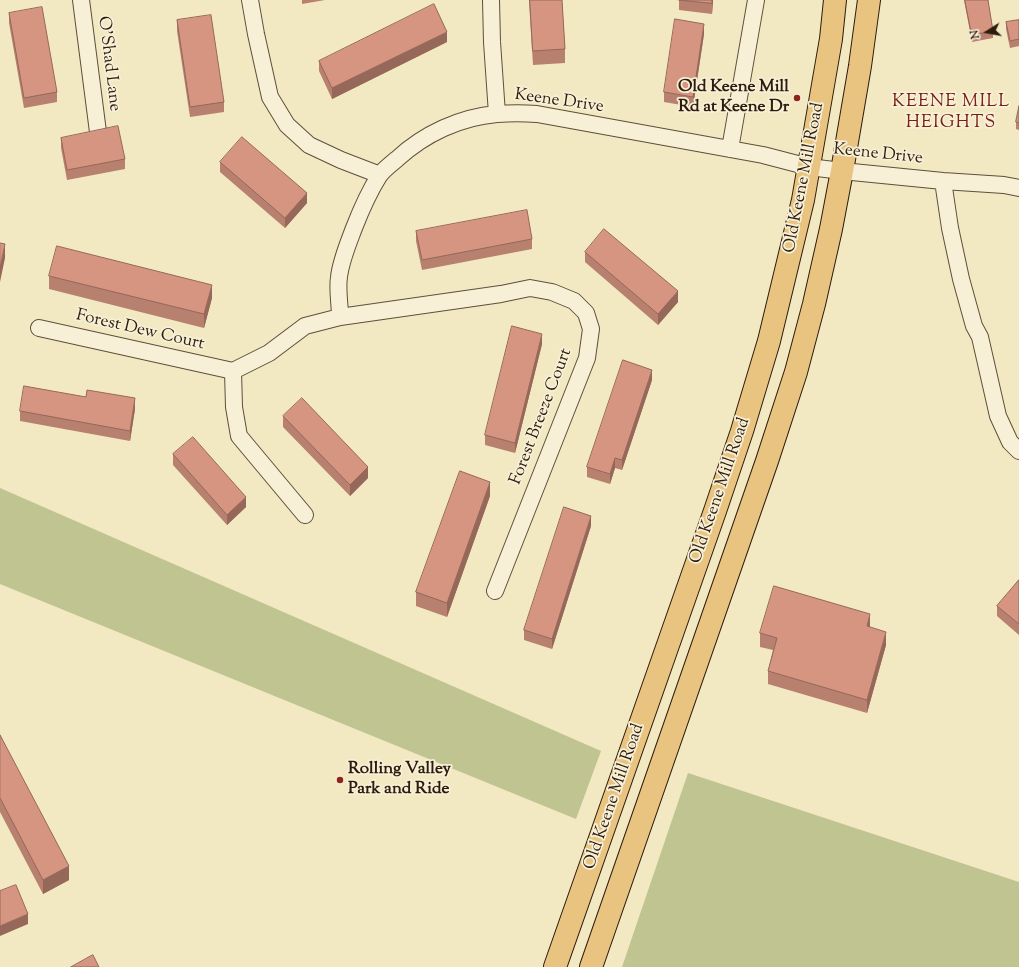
<!DOCTYPE html>
<style>
body{margin:0}
#map{position:relative;width:1019px;height:967px;overflow:hidden;background:#f2e8c2;font-family:"Sorts Mill Goudy",serif}
canvas{display:block}
.north{position:absolute;left:967px;top:12px;width:40px;height:40px;-webkit-text-stroke:3px #f7f0d7;paint-order:stroke;rotate:259deg;font-size:11px;font-weight:700;line-height:16px;text-align:center;color:#2d1c0d}
.north::after{content:'';display:block;margin:auto;width:14px;height:18px;background:#2d1c0d;clip-path:polygon(50% 0,100% 100%,50% 72%,0 100%)}
</style>
<div id="map">
<canvas width="1019" height="967"></canvas>
<div class="north">N</div>
</div>
<script>
const context = document.querySelector('canvas').getContext('2d');
context.lineJoin = 'round';
function fill(path, color) { context.fillStyle = color; context.fill(path, 'evenodd'); }
function trace(path, color, width, dash) { context.strokeStyle = color; context.lineWidth = width; context.lineCap = dash ? 'butt' : 'round'; context.setLineDash(dash || []); context.stroke(path); }
function label(font, color, halo, rows, align = 'center') {
  context.font = font + ' "Sorts Mill Goudy",serif'; context.lineWidth = 3.5; context.setLineDash([]); context.textBaseline = 'middle'; context.strokeStyle = halo; context.fillStyle = color; for (const [text, x, y, turn = 0] of rows) {
    context.save(); context.translate(x, y); context.rotate((+turn || 0) * Math.PI / 180); context.textAlign = isNaN(turn) ? turn : align; if (halo) context.strokeText(text, 0, 0); context.fillText(text, 0, 0); context.restore();
  }
}
fill(new Path2D(`
 M 0,488 L 601,751 L 576,819 L 0,584 Z
 M 688,773 L 1019,882 L 1019,967 L 622,967 Z`), '#bfc490');
const minor = new Path2D(`
 M 81,0 L 98,132
 M 250,0 L 256,34 L 270,97 L 287,125 L 309,145 L 341,160 L 380,175
 M 491,0 L 492,42 L 497,114
 M 730,149 L 756,0
 M 943,181 L 950,228 L 961,279 L 974,326 L 980,337 L 998,416 L 1010,442 L 1019,451
 M 340,317 L 501,294 L 530,288 L 552,292 L 574,301 L 586,313 L 591,329 L 587,358 L 495,591
 M 39,328 L 233,371
 M 233,371 L 269,353 L 305,326 L 340,317 C 340,304 337,290 339,277 C 341,260 348,244 354,228 C 361,210 369,192 379,176 C 383,170 391,164 397,159 C 424,134 460,117 497,114 C 510,113 524,113 537,114 L 763,155 L 809,167 L 842,171 L 943,181 L 1004,185 L 1019,188
 M 233,371 L 234,407 L 239,436 L 305,515`);
const primary = new Path2D(`
 M 555,967 L 715,511 L 742,431 L 769,341 L 803,200 L 831,39 L 835,0
 M 591,967 L 767,461 L 796,372 L 814,304 L 831,229 L 842,171 L 860,66 L 869,0`);
trace(minor, '#5e4f3a', 18);
trace(primary, '#2d1c0d', 24);
trace(minor, '#f7f0d7', 16);
trace(primary, '#e9c481', 22);
fill(new Path2D(`
 M 302,0 L 325,0 L 302,4 Z
 M 529,0 L 562,0 L 565,49 L 565,63 L 533,65 Z
 M 679,0 L 713,0 L 712,14 L 679,10 Z
 M 964,0 L 988,0 L 993,31 L 993,38 L 972,42 Z
 M 9,13 L 57,92 L 57,102 L 24,108 L 9,23 Z
 M 177,20 L 224,102 L 224,112 L 190,117 L 177,31 Z
 M 1019,20 L 1019,46 L 1010,48 L 1006,29 L 1006,22 Z
 M 704,34 L 693,107 L 664,102 L 664,92 Z
 M 447,42 L 332,99 L 319,71 L 319,61 Z
 M 1019,106 L 1019,130 L 1016,129 L 1016,122 Z
 M 61,138 L 125,159 L 125,169 L 67,180 L 61,148 Z
 M 220,162 L 307,203 L 285,228 L 220,172 Z
 M 416,231 L 532,239 L 532,249 L 422,270 L 416,241 Z
 M 585,252 L 678,302 L 658,325 L 585,262 Z
 M 49,276 L 212,298 L 204,328 L 49,289 Z
 M 542,344 L 515,453 L 485,445 L 485,435 Z
 M 652,380 L 622,470 L 615,468 L 610,484 L 587,477 L 587,467 Z
 M 135,409 L 130,441 L 20,421 L 20,411 Z
 M 283,416 L 368,478 L 350,496 L 283,427 Z
 M 173,454 L 246,507 L 227,525 L 173,465 Z
 M 490,496 L 447,617 L 416,606 L 416,592 Z
 M 591,526 L 552,649 L 524,640 L 524,630 Z
 M 1019,580 L 1019,635 L 997,616 L 997,606 Z
 M 870,627 L 886,645 L 867,713 L 768,684 L 768,671 L 773,650 L 760,647 L 760,633 Z
 M 0,735 L 69,880 L 43,894 L 0,812 Z`), '#b7806f');
fill(new Path2D(`
 M 712,0 L 713,0 L 712,14 Z
 M 704,24 L 704,34 L 693,107 L 693,97 Z
 M 447,32 L 447,42 L 332,99 L 332,88 Z
 M 307,193 L 307,203 L 285,228 L 285,218 Z
 M 5,244 L 5,258 L 0,282 L 0,268 Z
 M 212,285 L 212,298 L 204,328 L 204,314 Z
 M 678,291 L 678,302 L 658,325 L 658,314 Z
 M 542,334 L 542,344 L 515,453 L 515,443 Z
 M 652,370 L 652,380 L 622,470 L 622,460 Z
 M 135,398 L 135,409 L 130,441 L 130,431 Z
 M 615,458 L 615,468 L 610,484 L 610,474 Z
 M 368,467 L 368,478 L 350,496 L 350,485 Z
 M 490,482 L 490,496 L 447,617 L 447,603 Z
 M 246,497 L 246,507 L 227,525 L 227,515 Z
 M 591,516 L 591,526 L 552,649 L 552,639 Z
 M 870,614 L 870,628 L 867,626 Z
 M 886,632 L 886,645 L 867,713 L 867,700 Z
 M 69,866 L 69,880 L 43,894 L 43,880 Z
 M 28,914 L 28,924 L 0,936 L 0,926 Z`), '#95685a');
const building = new Path2D(`
 M 530,0 L 562,0 L 565,49 L 533,51 Z
 M 679,0 L 712,0 L 712,3 Z
 M 965,0 L 988,0 L 993,31 L 972,35 Z
 M 434,4 L 447,32 L 332,88 L 319,61 Z
 M 42,7 L 57,92 L 24,98 L 9,13 Z
 M 211,15 L 224,102 L 190,107 L 177,20 Z
 M 675,19 L 704,24 L 693,97 L 664,92 Z
 M 1019,20 L 1019,39 L 1010,41 L 1006,22 Z
 M 1019,106 L 1019,123 L 1016,122 Z
 M 118,126 L 125,159 L 67,170 L 61,138 Z
 M 242,137 L 307,193 L 285,218 L 220,162 Z
 M 527,210 L 532,239 L 422,260 L 416,231 Z
 M 604,229 L 678,291 L 658,314 L 585,252 Z
 M 0,243 L 5,244 L 0,268 Z
 M 57,246 L 212,285 L 204,314 L 49,276 Z
 M 512,326 L 542,334 L 515,443 L 485,435 Z
 M 623,360 L 652,370 L 622,460 L 615,458 L 610,474 L 587,467 Z
 M 24,386 L 86,397 L 87,390 L 135,398 L 130,431 L 20,411 Z
 M 302,398 L 368,467 L 350,485 L 283,416 Z
 M 193,437 L 246,497 L 227,515 L 173,454 Z
 M 460,471 L 490,482 L 447,603 L 416,592 Z
 M 564,507 L 591,516 L 552,639 L 524,630 Z
 M 1019,580 L 1019,624 L 997,606 Z
 M 774,586 L 870,614 L 867,626 L 886,632 L 867,700 L 768,671 L 777,638 L 760,633 Z
 M 0,735 L 69,866 L 43,880 L 0,798 Z
 M 16,885 L 28,914 L 0,926 L 0,891 Z
 M 93,955 L 99,967 L 71,967 Z`);
fill(building, '#d59581');
trace(building, '#95685a', 1);
for (const [x, y, r, color] of [
 [797,98,4,"#8f2418"],
 [340,780,4,"#8f2418"]
]) { const dot = new Path2D(); dot.arc(x, y, r, 0, 2 * Math.PI); context.fillStyle = color; context.fill(dot); trace(dot, '#f7f0d7', 1.5); }
label('17px', '#2d1c0d', '#f7f0d7', [
 ["O'Shad Lane",108,64,83],
 ["Keene Drive",559,102,8],
 ["Keene Drive",878,155,6],
 ["Old Keene Mill Road",805,178,-79],
 ["Forest Dew Court",140,331,13],
 ["Forest Breeze Court",542,417,-69],
 ["Old Keene Mill Road",721,491,-71],
 ["Old Keene Mill Road",615,797,-71]
]);
label('bold 17px', '#2d1c0d', '#f7f0d7', [
 ["Old Keene Mill",789,88],
 ["Rd at Keene Dr",789,108],
 ["Rolling Valley",348,770,"left"],
 ["Park and Ride",348,790,"left"]
], 'right');
context.letterSpacing = '1px';
label('18px', '#7a1f14', '#f7f0d7', [
 ["KEENE MILL",951,103],
 ["HEIGHTS",951,124]
]);
context.letterSpacing = '0px';
</script>
